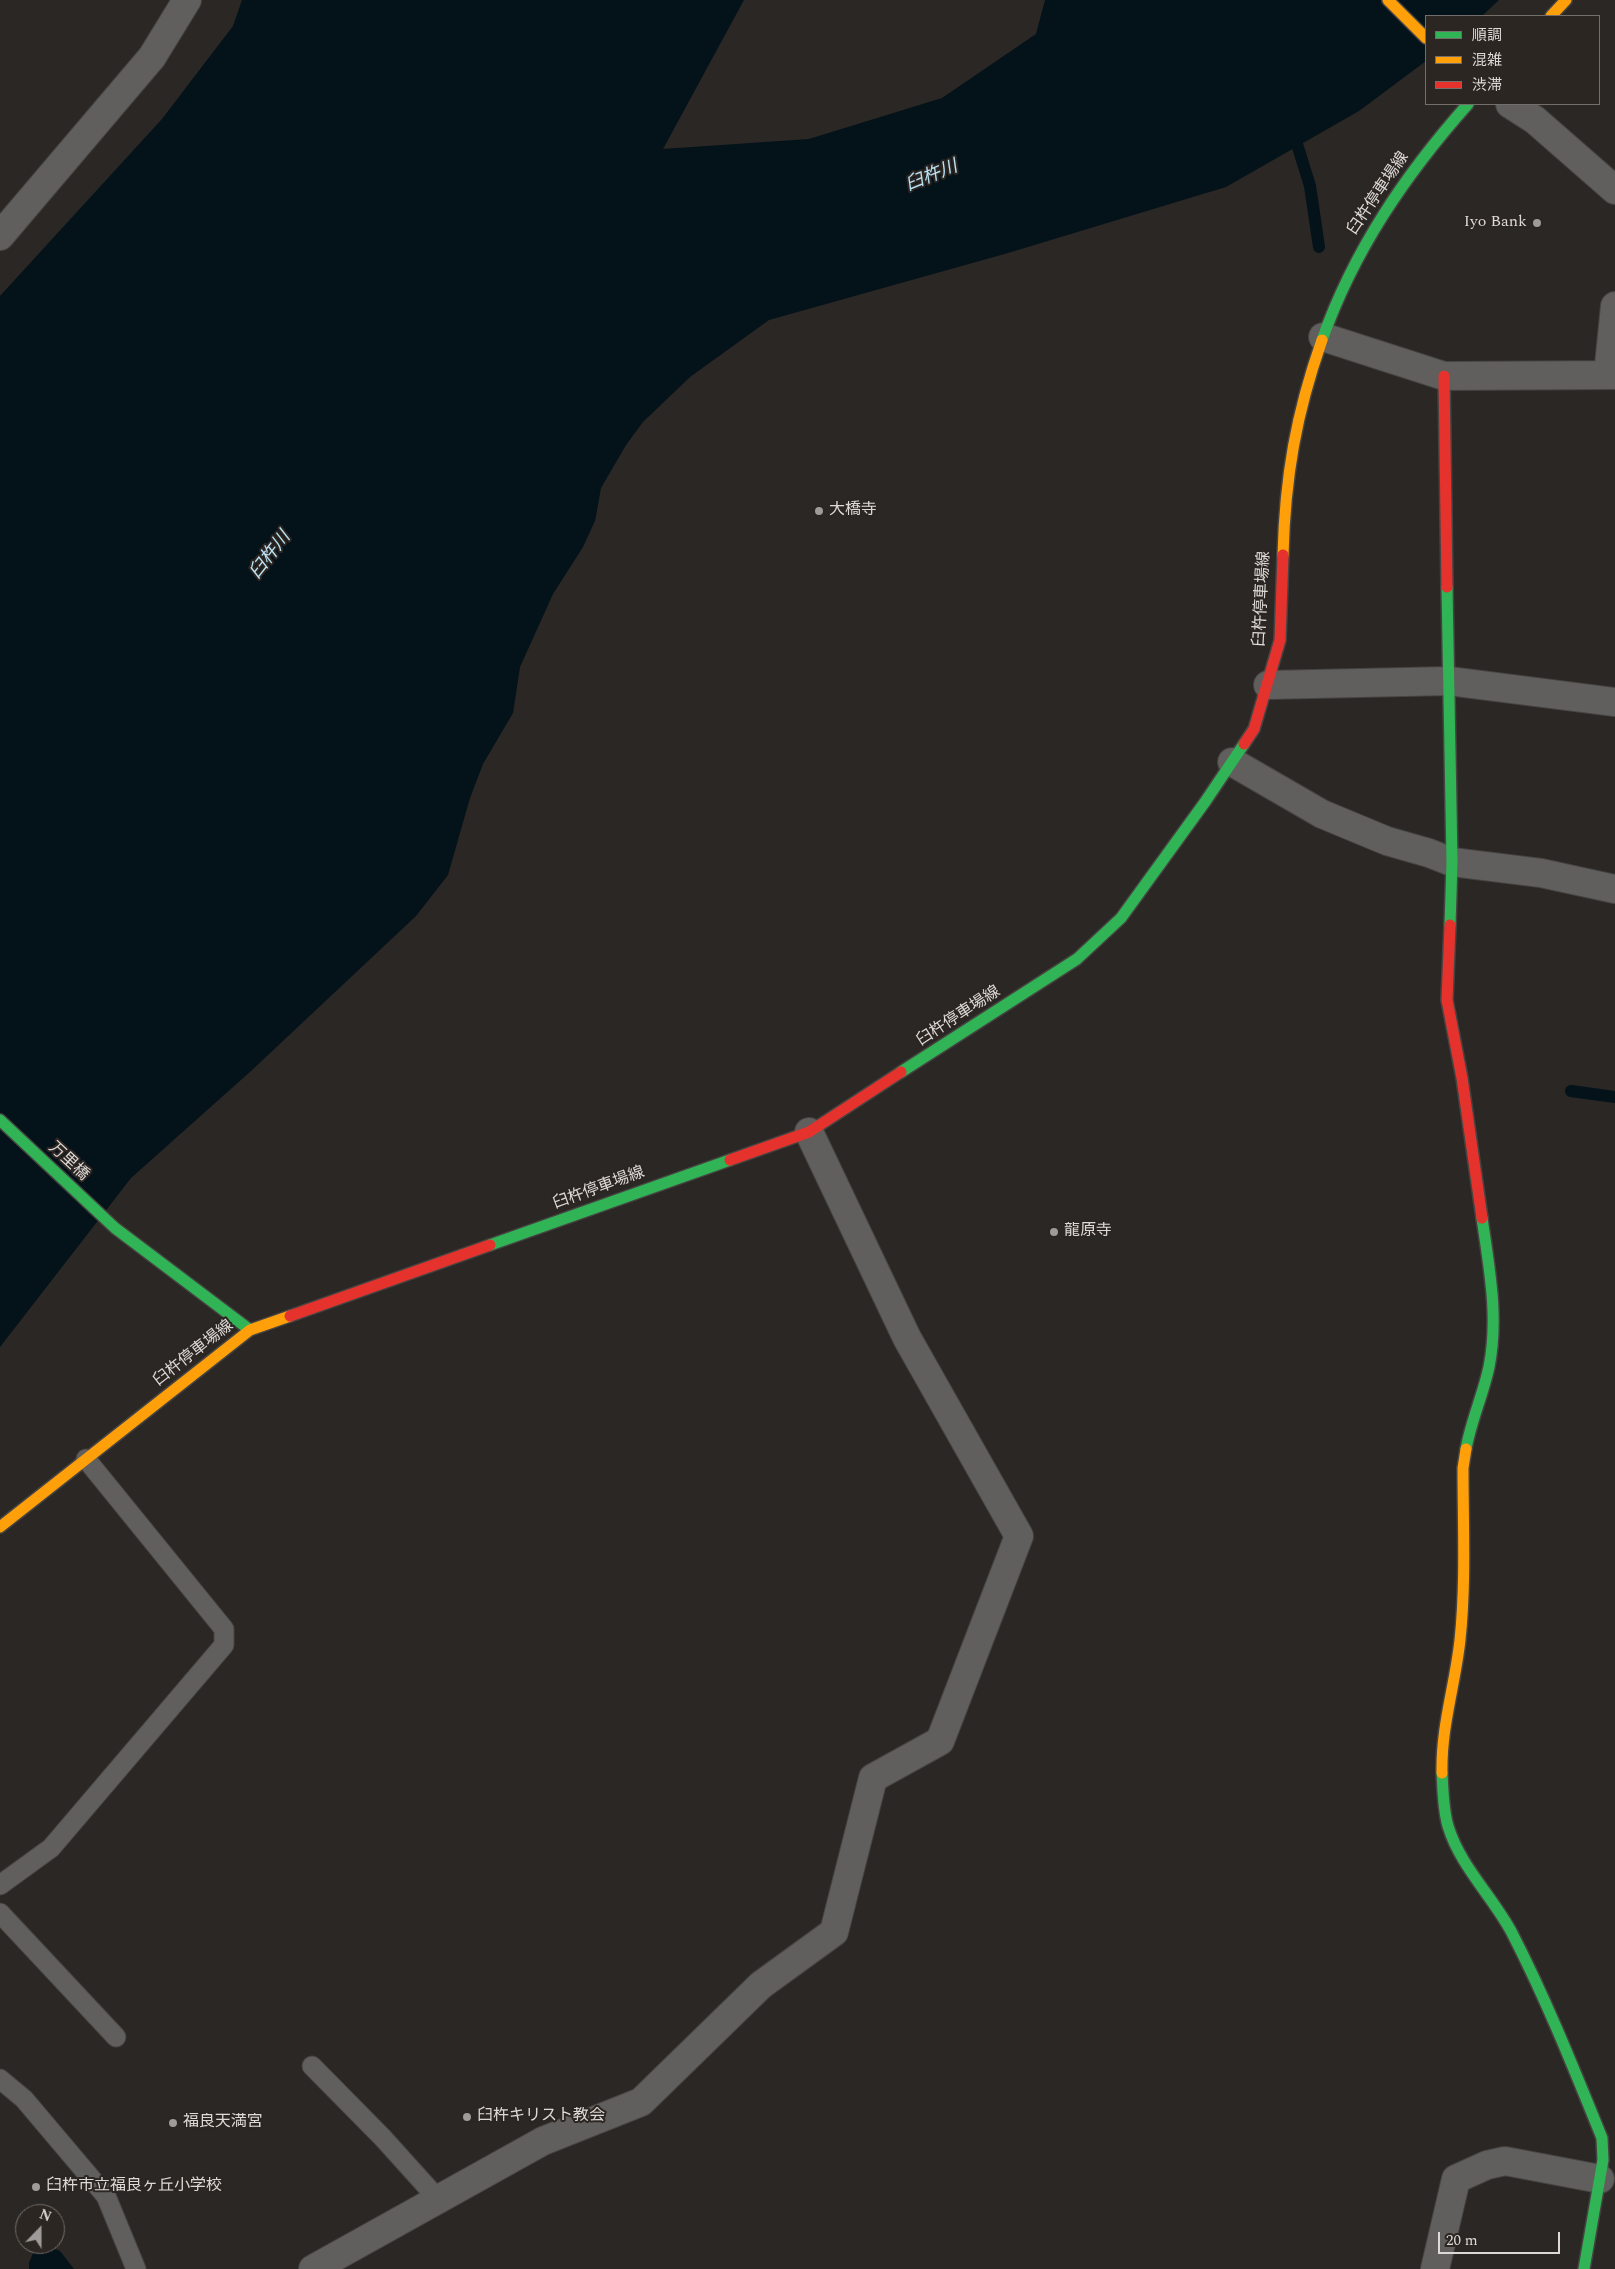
<!DOCTYPE html>
<meta charset="utf-8">
<style>
body{margin:0}
#map{position:relative;width:1615px;height:2269px;overflow:hidden;background:#2a2724;font-family:Spectral,"Noto Sans JP",serif}
canvas{display:block}
.legend{position:absolute;left:1425px;top:15px;width:175px;height:90px;box-sizing:border-box;background:#2c2622;border:1px solid #736e6a;margin:0;padding:6px 9px;list-style:none;font-size:15px;color:#ddd9d7}
.legend li{display:flex;align-items:center;gap:10px;height:25px}
.legend b{width:25px;border:1px solid #736e6a}
.north{position:absolute;left:15px;top:2204px;width:50px;height:50px;box-sizing:border-box;background:#2c2622;border:1px solid #736e6a;border-radius:50%;rotate:22deg;font-size:14px;font-weight:700;line-height:20px;text-align:center;color:#ddd9d7}
.north::after{content:'';display:block;margin:auto;width:18px;height:22px;background:#9e9b98;clip-path:polygon(50% 0,100% 100%,50% 72%,0 100%)}
.scale{position:absolute;left:1438px;top:2232px;width:122px;height:22px;box-sizing:border-box;border:2px solid #ddd9d7;border-top:0;padding-left:6px;font-size:15px;line-height:18px;white-space:nowrap;color:#ddd9d7;-webkit-text-stroke:4px #2c2622;paint-order:stroke}
</style>
<div id="map">
<canvas width="1615" height="2269"></canvas>
<ul class="legend">
<li><b style="height:6px;background:#30b455"></b>順調</li>
<li><b style="height:6px;background:#ff9f0a"></b>混雑</li>
<li><b style="height:6px;background:#e5322d"></b>渋滞</li>
</ul>
<div class="north">N</div>
<div class="scale">20 m</div>
</div>
<script>
const context = document.querySelector('canvas').getContext('2d');
context.lineJoin = 'round';
function fill(path, color) { context.fillStyle = color; context.fill(path, 'evenodd'); }
function trace(path, color, width, dash) { context.strokeStyle = color; context.lineWidth = width; context.lineCap = dash ? 'butt' : 'round'; context.setLineDash(dash || []); context.stroke(path); }
function label(font, color, halo, rows, align = 'center') {
  context.font = font + ' Spectral,"Noto Sans JP",serif'; context.lineWidth = 4; context.setLineDash([]); context.textBaseline = 'middle'; context.strokeStyle = halo; context.fillStyle = color; for (const [text, x, y, turn = 0] of rows) {
    context.save(); context.translate(x, y); context.rotate((+turn || 0) * Math.PI / 180); context.textAlign = isNaN(turn) ? turn : align; if (halo) context.strokeText(text, 0, 0); context.fillText(text, 0, 0); context.restore();
  }
}
fill(new Path2D(`
 M 242,0 L 744,0 L 663,149 L 809,139 L 942,98 L 1036,34 L 1045,0 L 1499,0 L 1482,16 L 1426,16 L 1426,61 L 1359,111 L 1226,187 L 1008,253 L 769,320 L 690,377 L 643,422 L 626,445 L 601,488 L 595,521 L 583,547 L 553,594 L 520,667 L 513,713 L 483,764 L 470,798 L 448,875 L 416,916 L 251,1071 L 131,1178 L 0,1347 L 0,296 L 162,119 L 233,26 Z
 M 50,2247 L 60,2251 L 74,2269 L 29,2269 L 29,2263 L 34,2251 Z`), '#04121a');
trace(new Path2D(`
 M 1293,131 L 1310,186 L 1319,247
 M 1571,1091 L 1615,1097`), '#04121a', 12);
const lane = new Path2D(`
 M 0,1885 L 51,1848 L 224,1645 L 224,1629 L 86,1459
 M 0,1913 L 116,2037
 M 312,2066 L 383,2138 L 438,2199
 M 0,2079 L 24,2099 L 106,2196 L 136,2269`);
const street = new Path2D(`
 M 1510,104 L 1535,120 L 1615,190
 M 0,236 L 152,57 L 187,0
 M 1323,337 L 1444,376 L 1615,375
 M 1608,375 L 1615,306
 M 1268,685 L 1449,681 L 1615,702
 M 1232,762 L 1322,814 L 1387,841 L 1429,853 L 1452,862 L 1541,873 L 1615,889
 M 313,2269 L 543,2141 L 641,2102 L 761,1985 L 834,1932 L 873,1778 L 940,1741 L 1019,1536 L 907,1338 L 809,1132
 M 1435,2269 L 1456,2179 L 1487,2165 L 1505,2161 L 1600,2179`);
const fast = new Path2D(`
 M 1322,340 C 1354,250 1405,175 1468,104
 M 1447,587 L 1452,862 L 1450,925
 M 901,1072 L 1077,959 L 1121,918 L 1205,802 L 1244,744
 M 0,1120 L 115,1228 L 250,1330
 M 490,1245 L 730,1160
 M 1466,1449 C 1471,1421 1483,1395 1489,1367 C 1499,1317 1489,1267 1482,1218
 M 1442,1773 C 1443,1790 1443,1809 1448,1826 C 1460,1866 1493,1897 1512,1933 C 1546,1999 1574,2069 1602,2138 L 1603,2160 L 1584,2269`);
const slow = new Path2D(`
 M 1388,0 L 1426,38
 M 1551,16 L 1566,0
 M 1283,555 C 1285,477 1296,414 1322,340
 M 0,1527 L 250,1330 L 290,1316
 M 1442,1773 C 1441,1726 1455,1686 1460,1640 C 1466,1583 1463,1525 1463,1468 L 1466,1449`);
const jam = new Path2D(`
 M 1444,376 L 1447,587
 M 1244,744 L 1254,729 L 1280,640 L 1283,555
 M 1450,925 L 1447,1000 L 1462,1078 L 1482,1218
 M 730,1160 L 809,1132 L 901,1072
 M 290,1316 L 490,1245`);
trace(lane, '#464442', 21);
trace(street, '#464442', 30);
trace(fast, '#464442', 14);
trace(slow, '#464442', 14);
trace(jam, '#464442', 14);
trace(lane, '#615f5d', 19);
trace(street, '#615f5d', 28);
trace(fast, '#30b455', 11);
trace(slow, '#ff9f0a', 11);
trace(jam, '#e5322d', 11);
for (const [x, y, r, color] of [
 [1537,223,5,"#9e9b98"],
 [819,511,5,"#9e9b98"],
 [1054,1232,5,"#9e9b98"],
 [467,2117,5,"#9e9b98"],
 [173,2123,5,"#9e9b98"],
 [36,2187,5,"#9e9b98"]
]) { const dot = new Path2D(); dot.arc(x, y, r, 0, 2 * Math.PI); context.fillStyle = color; context.fill(dot); trace(dot, '#2c2622', 2); }
label('16px', '#ddd9d7', '#2c2622', [
 ["臼杵停車場線",1379,194,-56],
 ["臼杵停車場線",1263,599,-87],
 ["臼杵停車場線",959,1017,-33],
 ["万里橋",68,1162,43],
 ["臼杵停車場線",599,1189,-20],
 ["臼杵停車場線",194,1354,-38]
]);
label('16px', '#ddd9d7', '#2c2622', [
 ["Iyo Bank",1527,223,"right"],
 ["大橋寺",829,511],
 ["龍原寺",1064,1232],
 ["臼杵キリスト教会",477,2117],
 ["福良天満宮",183,2123],
 ["臼杵市立福良ヶ丘小学校",46,2187]
], 'left');
label('italic 18px', '#bae2f4', '#2c2622', [
 ["臼杵川",932,177,-22],
 ["臼杵川",271,556,-52]
]);
</script>
